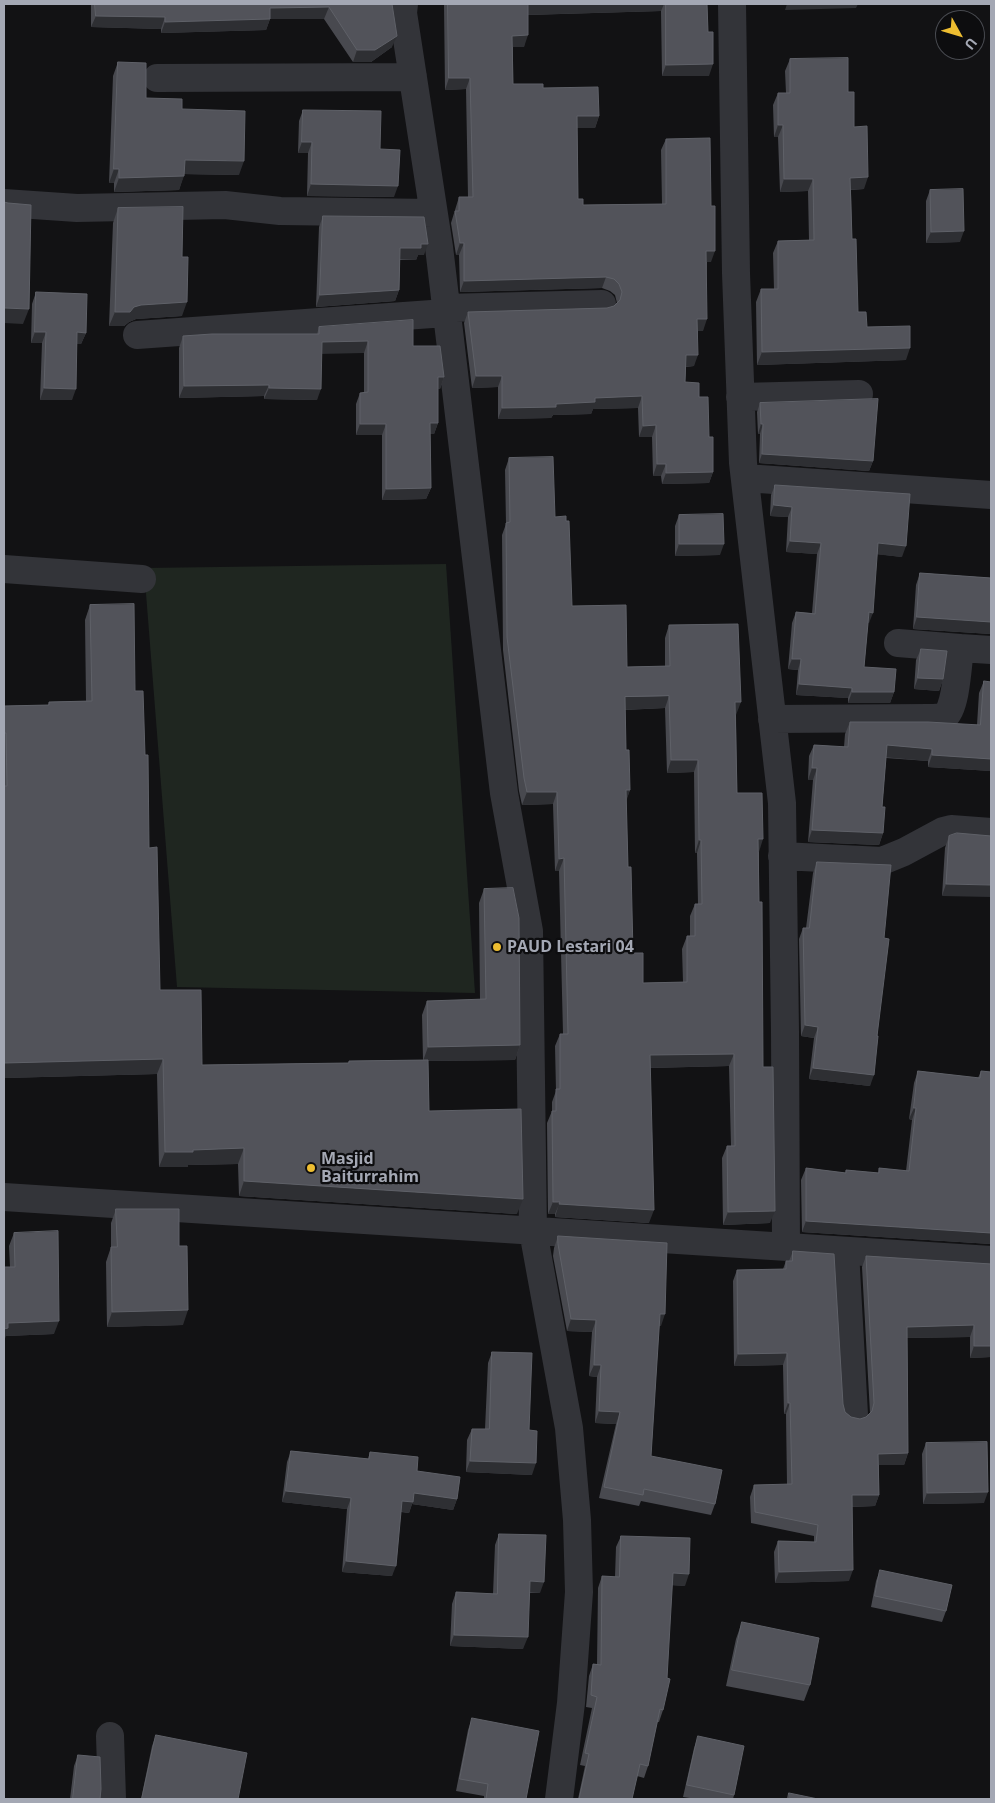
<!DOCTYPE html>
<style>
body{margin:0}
#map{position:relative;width:995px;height:1803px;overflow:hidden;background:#121214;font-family:"Open Sans",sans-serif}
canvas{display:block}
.frame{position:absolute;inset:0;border:5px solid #a4a8b4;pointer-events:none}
.north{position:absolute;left:935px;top:10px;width:50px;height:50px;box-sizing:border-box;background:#0d0d0f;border:1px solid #494b51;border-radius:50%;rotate:129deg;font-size:14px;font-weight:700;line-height:20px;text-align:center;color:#a4a8b4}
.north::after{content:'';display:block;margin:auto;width:18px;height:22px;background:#edbd31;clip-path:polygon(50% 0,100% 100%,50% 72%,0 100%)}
</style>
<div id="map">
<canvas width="995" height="1803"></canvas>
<div class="frame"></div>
<div class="north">U</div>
</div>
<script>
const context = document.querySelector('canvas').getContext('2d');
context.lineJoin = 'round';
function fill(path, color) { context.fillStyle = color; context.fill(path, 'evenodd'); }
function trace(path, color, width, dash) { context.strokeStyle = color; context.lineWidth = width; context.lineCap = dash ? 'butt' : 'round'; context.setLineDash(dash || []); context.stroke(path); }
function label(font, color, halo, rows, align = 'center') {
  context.font = font + ' "Open Sans",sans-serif'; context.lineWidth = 4.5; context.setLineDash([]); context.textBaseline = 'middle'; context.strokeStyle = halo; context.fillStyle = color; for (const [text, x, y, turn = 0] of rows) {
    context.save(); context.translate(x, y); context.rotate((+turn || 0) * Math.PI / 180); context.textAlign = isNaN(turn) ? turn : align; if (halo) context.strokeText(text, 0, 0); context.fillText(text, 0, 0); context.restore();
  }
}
fill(new Path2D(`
 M 446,564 L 475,993 L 177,987 L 144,568 Z`), '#1f2620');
trace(new Path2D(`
 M 404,4 L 403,13 L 439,247 L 504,793 L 529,931 L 533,1231 L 569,1428 L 577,1520 L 579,1592 L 571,1703 L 559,1799
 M 732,4 L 736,273 L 743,463 L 782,803 L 785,1032 L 786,1247
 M 157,78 L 413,77
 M 4,203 L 77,208 L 225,205 L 280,211 L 433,213
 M 445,308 L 602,304
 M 137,335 L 446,313
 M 740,397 L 859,394
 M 745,478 L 991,495
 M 4,569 L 142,579
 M 898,643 L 960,648
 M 772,719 L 929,718 C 934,718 940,718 945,716 C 956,709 958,662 960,648 L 991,650
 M 782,856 L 882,861 L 904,852 L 943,831 L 951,829 L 991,832
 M 4,1197 L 991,1260
 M 845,1251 L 854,1415
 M 110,1736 L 112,1799`), '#333439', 28);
fill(new Path2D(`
 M 91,4 L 392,4 L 392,47 L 371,62 L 353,62 L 324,19 L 270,19 L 266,30 L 161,33 L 161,29 L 91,27 Z
 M 444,4 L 707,4 L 709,76 L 662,76 L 661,11 L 528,15 L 524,47 L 513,47 L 513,84 L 543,88 L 599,116 L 595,128 L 577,128 L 578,199 L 583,205 L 662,204 L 661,150 L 666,139 L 711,262 L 707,262 L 703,331 L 698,331 L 694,366 L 686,367 L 685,382 L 699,397 L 709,437 L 713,472 L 709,483 L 662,484 L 661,476 L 653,476 L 652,437 L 639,437 L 638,408 L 593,409 L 591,414 L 553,415 L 551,418 L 498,419 L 498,387 L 472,388 L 464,323 L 468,312 L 607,308 L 614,306 L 617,303 L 615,295 L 610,291 L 602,288 L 460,292 L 459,255 L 456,255 L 451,223 L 459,197 L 468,197 L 466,89 L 445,90 Z
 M 790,59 L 848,92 L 864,189 L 851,190 L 852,239 L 858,312 L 867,327 L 906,360 L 757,365 L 756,302 L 761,289 L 774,289 L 773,253 L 778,241 L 809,240 L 808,191 L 780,192 L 778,137 L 774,137 L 773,105 L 778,93 L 786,93 L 785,71 Z
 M 118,62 L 146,98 L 182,109 L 239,175 L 184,174 L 179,190 L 114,192 L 114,183 L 109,183 L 113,76 Z
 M 303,110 L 380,149 L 394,197 L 307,196 L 308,153 L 298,153 L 299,121 Z
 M 930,190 L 960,242 L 926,243 L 926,201 Z
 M 118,208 L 182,257 L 182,316 L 136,319 L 129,322 L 124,326 L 109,326 L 113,223 Z
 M 323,216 L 424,255 L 418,255 L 416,260 L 400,260 L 399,290 L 395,301 L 316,307 L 319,227 Z
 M 36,292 L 86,333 L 81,344 L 77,344 L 72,400 L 40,400 L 42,343 L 31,343 L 32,304 Z
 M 319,327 L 413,346 L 444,377 L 440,389 L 438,389 L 438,423 L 434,434 L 430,434 L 431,488 L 426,499 L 382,500 L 382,435 L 356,435 L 356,404 L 360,393 L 364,393 L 364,353 L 322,353 L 317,400 L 264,399 L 264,396 L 179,398 L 179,348 L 183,336 L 317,334 Z
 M 760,403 L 873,461 L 869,471 L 759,463 L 760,434 L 758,434 L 757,412 Z
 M 509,458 L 555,517 L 572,606 L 627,667 L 665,666 L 665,638 L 669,625 L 736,715 L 737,793 L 759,852 L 759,902 L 763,1067 L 770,1223 L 723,1225 L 722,1158 L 727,1146 L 731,1146 L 729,1066 L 650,1068 L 649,1223 L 555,1217 L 555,1214 L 548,1214 L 547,1123 L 552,1111 L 552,1102 L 556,1091 L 555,1046 L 560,1034 L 563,1034 L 559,871 L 555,871 L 553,804 L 522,805 L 519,791 L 503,650 L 502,535 L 506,524 L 505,470 ZM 665,708 L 667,773 L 694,772 L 695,853 L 697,853 L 698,904 L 695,904 L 690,916 L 690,936 L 687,936 L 682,949 L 683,982 L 643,983 L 633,953 L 628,867 L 626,800 L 630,790 L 626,750 L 625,710 Z
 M 775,485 L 902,557 L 877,554 L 869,623 L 868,623 L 864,667 L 894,692 L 890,703 L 848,703 L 848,698 L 796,695 L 798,670 L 788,669 L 792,623 L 796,612 L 812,613 L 817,554 L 786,552 L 788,517 L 770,516 L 771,495 Z
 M 679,515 L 720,555 L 675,556 L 675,526 Z
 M 920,573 L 991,578 L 991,634 L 913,629 L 916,585 Z
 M 90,605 L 135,691 L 145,755 L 149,848 L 160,990 L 202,1065 L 348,1063 L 349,1061 L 423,1060 L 422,1015 L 427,1001 L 480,1000 L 479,903 L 484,889 L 520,1045 L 515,1060 L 428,1061 L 429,1111 L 517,1214 L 239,1196 L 238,1164 L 188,1165 L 188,1167 L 159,1167 L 157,1074 L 4,1078 L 4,706 L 48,705 L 49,702 L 86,701 L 85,620 Z
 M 921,649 L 943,679 L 939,691 L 914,689 L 916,660 Z
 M 984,681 L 991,771 L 928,767 L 928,761 L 886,758 L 882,807 L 883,833 L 879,845 L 808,842 L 813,780 L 808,780 L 809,756 L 814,745 L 844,747 L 845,734 L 850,722 L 977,725 L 979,693 Z
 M 949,836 L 991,836 L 942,896 L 945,848 Z
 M 817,862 L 884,938 L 877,1036 L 870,1086 L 809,1079 L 814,1038 L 801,1036 L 799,939 L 803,928 L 806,928 L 813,873 Z
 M 918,1071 L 978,1078 L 981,1071 L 991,1244 L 802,1232 L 801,1180 L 806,1168 L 845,1173 L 846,1170 L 878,1173 L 879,1168 L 906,1171 L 912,1120 L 909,1119 L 914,1083 Z
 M 116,1209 L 179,1246 L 183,1325 L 107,1327 L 106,1262 L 111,1247 L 111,1223 Z
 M 14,1233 L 54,1334 L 6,1336 L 10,1267 L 9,1246 Z
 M 558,1236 L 661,1326 L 659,1326 L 651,1456 L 715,1504 L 711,1515 L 641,1501 L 639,1506 L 599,1498 L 616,1424 L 595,1423 L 597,1377 L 589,1376 L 592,1332 L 567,1331 L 553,1256 L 554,1248 Z
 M 793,1251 L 845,1412 L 851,1417 L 860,1419 L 866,1417 L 870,1413 L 862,1267 L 866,1256 L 991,1264 L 991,1357 L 970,1358 L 970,1337 L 907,1338 L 908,1453 L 904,1465 L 879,1465 L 879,1495 L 875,1506 L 852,1507 L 849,1581 L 775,1583 L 774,1552 L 778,1541 L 814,1542 L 814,1536 L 751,1523 L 750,1497 L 754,1485 L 787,1485 L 786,1414 L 784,1414 L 783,1365 L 734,1366 L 733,1281 L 737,1270 L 783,1269 L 786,1261 L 789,1261 Z
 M 492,1352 L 529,1430 L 532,1475 L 466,1472 L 467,1440 L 472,1429 L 485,1429 L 488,1363 Z
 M 926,1443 L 984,1503 L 923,1504 L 922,1454 Z
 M 291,1451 L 368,1459 L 370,1452 L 417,1471 L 457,1499 L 453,1510 L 412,1504 L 409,1513 L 401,1512 L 392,1576 L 342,1572 L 347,1509 L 282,1502 L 287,1462 Z
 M 499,1534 L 540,1593 L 529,1593 L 523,1649 L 450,1646 L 452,1604 L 456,1592 L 493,1594 L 495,1545 Z
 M 621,1536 L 685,1586 L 672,1585 L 663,1710 L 659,1722 L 657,1722 L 648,1766 L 644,1778 L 637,1776 L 632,1799 L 578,1799 L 585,1766 L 580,1765 L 592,1708 L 586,1707 L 589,1676 L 593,1664 L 597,1664 L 598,1588 L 602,1576 L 615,1577 L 616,1547 Z
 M 880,1570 L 946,1611 L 942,1622 L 871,1607 L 876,1581 Z
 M 742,1622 L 810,1685 L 804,1701 L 726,1686 L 736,1639 Z
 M 472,1718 L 526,1799 L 484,1799 L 484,1796 L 456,1791 L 468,1730 Z
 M 156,1735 L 238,1799 L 141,1799 L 152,1746 Z
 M 698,1736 L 734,1795 L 733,1799 L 696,1799 L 683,1797 L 694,1748 Z
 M 78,1755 L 100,1799 L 70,1799 L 74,1766 Z`), '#48494f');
fill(new Path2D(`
 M 528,4 L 664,4 L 661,11 L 524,15 Z
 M 787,4 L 858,4 L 856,8 L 785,10 Z
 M 329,7 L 324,19 L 270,19 L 266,30 L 161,33 L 165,22 L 270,8 Z
 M 96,16 L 165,17 L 161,29 L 91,27 Z
 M 528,35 L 524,47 L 508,47 L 512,36 Z
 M 397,36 L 392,47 L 371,62 L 353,62 L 357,50 Z
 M 713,64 L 709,76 L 662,76 L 666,65 Z
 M 449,78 L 470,78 L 466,89 L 445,90 Z
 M 577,116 L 599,116 L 595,128 L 573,128 Z
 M 778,125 L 783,125 L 778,137 L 774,137 Z
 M 302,142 L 312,142 L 308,153 L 298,153 Z
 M 185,160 L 244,161 L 239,175 L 179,174 Z
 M 114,169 L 119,169 L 114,183 L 109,183 Z
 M 184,176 L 179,190 L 114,192 L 119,178 Z
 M 868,177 L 864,189 L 846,190 L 850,178 Z
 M 784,179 L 813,179 L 808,191 L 780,192 Z
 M 311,184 L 398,186 L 394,197 L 307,196 Z
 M 964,231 L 960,242 L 926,243 L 931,232 Z
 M 460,243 L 464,243 L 459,255 L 456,255 Z
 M 421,244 L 428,244 L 424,255 L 418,255 L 416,260 L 396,259 L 400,248 Z
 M 706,251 L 715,251 L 711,262 L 702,262 Z
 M 606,277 L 602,288 L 460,292 L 464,281 Z
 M 399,290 L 395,301 L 316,307 L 320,295 Z
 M 187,302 L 182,316 L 136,319 L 129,322 L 124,326 L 109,326 L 115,312 L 141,305 Z
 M 4,308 L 29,309 L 23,324 L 4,323 Z
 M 697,319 L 707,319 L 703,331 L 693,331 Z
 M 35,332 L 46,332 L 42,343 L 31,343 Z
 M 77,332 L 86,333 L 81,344 L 73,344 Z
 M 368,341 L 364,353 L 318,354 L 322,342 Z
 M 910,348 L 906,360 L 757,365 L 762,352 Z
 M 686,355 L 698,355 L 694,366 L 682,367 Z
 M 476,376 L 502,376 L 498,387 L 472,388 Z
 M 438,377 L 444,377 L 440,389 L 434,389 Z
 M 269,385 L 264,396 L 179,398 L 184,386 Z
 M 44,388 L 76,389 L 72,400 L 40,400 Z
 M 269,388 L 321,389 L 317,400 L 264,399 Z
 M 642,396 L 638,408 L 593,409 L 591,414 L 553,415 L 551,418 L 498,419 L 502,408 L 556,404 L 595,398 Z
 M 430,423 L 438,423 L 434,434 L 426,434 Z
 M 360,424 L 386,424 L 382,435 L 356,435 Z
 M 761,424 L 763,424 L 760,434 L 758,434 Z
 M 656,425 L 652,437 L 639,437 L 643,426 Z
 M 762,454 L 873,461 L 869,471 L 759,463 Z
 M 657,464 L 666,464 L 661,476 L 653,476 Z
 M 713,472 L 709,483 L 662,484 L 666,473 Z
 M 431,488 L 426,499 L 382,500 L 386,489 Z
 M 774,505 L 792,507 L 788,517 L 770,516 Z
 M 790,541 L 821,543 L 817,554 L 786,552 Z
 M 878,543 L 906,546 L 902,557 L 874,554 Z
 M 679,544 L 724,544 L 720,555 L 675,556 Z
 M 869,612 L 873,613 L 869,623 L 865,623 Z
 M 917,617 L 991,622 L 991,634 L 913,629 Z
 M 792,659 L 801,659 L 798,670 L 788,669 Z
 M 918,678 L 943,679 L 939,691 L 914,689 Z
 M 799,684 L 852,688 L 848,698 L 796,695 Z
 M 852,692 L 894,692 L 890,703 L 848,703 Z
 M 669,696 L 665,708 L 620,710 L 625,697 Z
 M 735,702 L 741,702 L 736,715 L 731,715 Z
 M 887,745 L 932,749 L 928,761 L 883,757 Z
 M 932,755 L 991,759 L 991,771 L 928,767 Z
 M 671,760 L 698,760 L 694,772 L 667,773 Z
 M 812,768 L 817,768 L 813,780 L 808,780 Z
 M 626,790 L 630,790 L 626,802 Z
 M 527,792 L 557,792 L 553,804 L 522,805 Z
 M 812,830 L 883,833 L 879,845 L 808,842 Z
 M 758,839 L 763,839 L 759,852 L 753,852 Z
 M 699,840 L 701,840 L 697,853 L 695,853 Z
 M 564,858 L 559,871 L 555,871 L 559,859 Z
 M 946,884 L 991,885 L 991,897 L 942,896 Z
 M 805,1025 L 818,1027 L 814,1038 L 801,1036 Z
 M 520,1045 L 515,1060 L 423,1061 L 428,1047 Z
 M 734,1054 L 729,1066 L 645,1068 L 650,1055 Z
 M 163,1059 L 157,1074 L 4,1078 L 4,1063 Z
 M 813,1068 L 874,1075 L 870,1086 L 809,1079 Z
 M 914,1108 L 916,1108 L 912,1120 L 909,1119 Z
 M 244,1148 L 238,1164 L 188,1165 L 188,1167 L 159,1167 L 165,1152 L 193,1150 Z
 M 244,1181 L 523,1199 L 517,1214 L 239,1196 Z
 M 553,1202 L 560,1202 L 555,1214 L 548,1214 Z
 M 559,1204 L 654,1210 L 649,1223 L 555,1217 Z
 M 775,1211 L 770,1223 L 723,1225 L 728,1212 Z
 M 806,1221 L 991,1233 L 991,1244 L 802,1232 Z
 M 188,1310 L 183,1325 L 107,1327 L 112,1312 Z
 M 660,1314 L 665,1314 L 661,1326 L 656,1325 Z
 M 571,1319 L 596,1320 L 592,1332 L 567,1331 Z
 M 59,1321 L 54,1334 L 6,1336 L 4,1341 L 4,1329 L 8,1323 Z
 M 974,1325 L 970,1337 L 902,1338 L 907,1327 Z
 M 974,1346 L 991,1346 L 991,1357 L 970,1358 Z
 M 787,1353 L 783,1365 L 734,1366 L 738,1354 Z
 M 594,1365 L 601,1365 L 597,1377 L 589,1376 Z
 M 788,1403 L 790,1403 L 786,1414 L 784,1414 Z
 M 599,1411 L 620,1412 L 616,1424 L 595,1423 Z
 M 908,1453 L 904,1465 L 874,1465 L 878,1454 Z
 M 470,1461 L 536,1463 L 532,1475 L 466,1472 Z
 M 286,1491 L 351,1498 L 347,1509 L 282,1502 Z
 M 988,1492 L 984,1503 L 923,1504 L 927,1493 Z
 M 414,1493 L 457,1499 L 453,1510 L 412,1504 L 409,1513 L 398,1511 L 402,1501 Z
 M 852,1495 L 879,1495 L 875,1506 L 847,1507 Z
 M 346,1561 L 396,1566 L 392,1576 L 342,1572 Z
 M 853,1570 L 849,1581 L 775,1583 L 779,1572 Z
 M 673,1573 L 689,1574 L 685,1586 L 668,1585 Z
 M 530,1581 L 544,1582 L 540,1593 L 525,1592 Z
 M 454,1635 L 528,1637 L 523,1649 L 450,1646 Z`), '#2e2f33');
const building = new Path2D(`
 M 95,4 L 392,4 L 397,36 L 375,50 L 357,50 L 329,7 L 270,8 L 270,19 L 165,22 L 165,17 L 96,16 Z
 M 448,4 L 528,4 L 528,35 L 512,36 L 513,84 L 543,84 L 543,88 L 598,87 L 599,116 L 577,116 L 578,199 L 583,199 L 583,205 L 666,204 L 666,139 L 710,138 L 711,206 L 715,206 L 715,251 L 706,251 L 707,319 L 697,319 L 698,355 L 686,355 L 685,382 L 699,383 L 699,397 L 708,397 L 709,437 L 713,437 L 713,472 L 666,473 L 666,464 L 657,464 L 656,425 L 643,426 L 642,396 L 595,398 L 595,402 L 556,404 L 556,407 L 502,408 L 502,376 L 476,376 L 468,312 L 607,308 L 614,306 L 620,300 L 622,292 L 619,284 L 614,279 L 606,277 L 464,281 L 464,243 L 460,243 L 455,211 L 459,211 L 459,197 L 473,197 L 470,78 L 449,78 Z
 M 666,4 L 707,4 L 708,32 L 713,32 L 713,64 L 666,65 Z
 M 848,58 L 848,92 L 854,92 L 854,127 L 867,126 L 868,177 L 850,178 L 852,239 L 856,239 L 858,312 L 866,312 L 867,327 L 910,326 L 910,348 L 762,352 L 761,289 L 778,289 L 778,241 L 814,240 L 813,179 L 784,179 L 783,125 L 778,125 L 778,93 L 790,93 L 790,59 Z
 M 118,62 L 146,63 L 146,98 L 182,99 L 182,109 L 245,111 L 244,161 L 185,160 L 184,176 L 119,178 L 119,169 L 114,169 Z
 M 303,110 L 381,111 L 380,149 L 400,150 L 398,186 L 311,184 L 312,142 L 302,142 Z
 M 963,189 L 964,231 L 931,232 L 930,190 Z
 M 4,202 L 8,203 L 31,205 L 29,309 L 4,308 Z
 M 183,207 L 182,257 L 188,257 L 187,302 L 141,305 L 134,307 L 130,312 L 115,312 L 118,208 Z
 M 323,216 L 424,217 L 428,244 L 421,244 L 421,248 L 400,248 L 399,290 L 320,295 Z
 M 36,292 L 87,294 L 86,333 L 77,332 L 76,389 L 44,388 L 46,332 L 35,332 Z
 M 413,320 L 413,346 L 440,346 L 444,377 L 438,377 L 438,423 L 430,423 L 431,488 L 386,489 L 386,424 L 360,424 L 360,393 L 368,392 L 368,341 L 322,342 L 321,389 L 269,388 L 269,385 L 184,386 L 183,336 L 212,334 L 319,334 L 319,327 Z
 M 878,399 L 873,461 L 762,454 L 763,424 L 761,424 L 760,403 Z
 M 553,457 L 555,517 L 566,516 L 566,521 L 569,521 L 572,606 L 626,605 L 627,667 L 670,666 L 669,625 L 738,624 L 741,702 L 735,702 L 737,793 L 762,793 L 763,839 L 758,839 L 759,902 L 762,902 L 763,1067 L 773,1067 L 775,1211 L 728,1212 L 727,1146 L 735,1146 L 734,1054 L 650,1055 L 654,1210 L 559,1204 L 560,1202 L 553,1202 L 552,1111 L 556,1111 L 556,1089 L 560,1089 L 560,1034 L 568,1034 L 564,858 L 559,859 L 557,792 L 527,792 L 524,778 L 507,637 L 506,523 L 510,522 L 509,458 ZM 669,696 L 671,760 L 698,760 L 699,840 L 701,840 L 702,904 L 695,904 L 695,936 L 687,936 L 687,982 L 643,983 L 643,953 L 633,953 L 631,867 L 628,867 L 626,790 L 630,790 L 629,750 L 626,750 L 625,697 Z
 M 775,485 L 910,494 L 906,546 L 878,543 L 873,613 L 869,612 L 864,667 L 896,669 L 894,692 L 852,692 L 852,688 L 799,684 L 801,659 L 792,659 L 796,612 L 815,614 L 821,543 L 790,541 L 792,507 L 774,505 Z
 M 723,514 L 724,544 L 679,544 L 679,515 Z
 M 920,573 L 991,578 L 991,622 L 917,617 Z
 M 134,604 L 135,691 L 143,691 L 145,755 L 148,755 L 149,848 L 157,847 L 160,990 L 201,990 L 202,1065 L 349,1063 L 349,1061 L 428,1060 L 429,1111 L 521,1109 L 523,1199 L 244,1181 L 244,1148 L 193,1150 L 193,1152 L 165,1152 L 163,1059 L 4,1063 L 4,786 L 7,786 L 6,733 L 4,733 L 4,706 L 49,705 L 49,702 L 92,701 L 90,605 Z
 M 921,649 L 947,651 L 943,679 L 918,678 Z
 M 984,681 L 991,682 L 991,759 L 932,755 L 932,749 L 887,745 L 882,807 L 885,807 L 883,833 L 812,830 L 817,768 L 812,768 L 814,745 L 848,747 L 850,722 L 928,722 L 980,725 Z
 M 957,833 L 991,836 L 991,885 L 946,884 L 949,836 Z
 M 817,862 L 891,865 L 884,938 L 889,939 L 877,1036 L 878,1036 L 874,1075 L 813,1068 L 818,1027 L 805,1025 L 803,928 L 809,928 Z
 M 513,888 L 519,918 L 520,1045 L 428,1047 L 427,1001 L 486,999 L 484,889 Z
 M 918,1071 L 980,1078 L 981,1071 L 991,1072 L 991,1233 L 806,1221 L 806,1168 L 846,1173 L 846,1170 L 879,1173 L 879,1168 L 909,1171 L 916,1108 L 914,1108 Z
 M 116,1209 L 179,1209 L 179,1246 L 187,1246 L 188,1310 L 112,1312 L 111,1247 L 117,1247 Z
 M 58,1231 L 59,1321 L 8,1323 L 8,1328 L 4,1329 L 4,1267 L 15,1267 L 14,1233 Z
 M 558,1236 L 667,1243 L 665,1314 L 660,1314 L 651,1456 L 722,1470 L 715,1504 L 644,1489 L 643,1495 L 604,1487 L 620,1412 L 599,1411 L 601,1365 L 594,1365 L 596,1320 L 571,1319 L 558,1244 Z
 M 793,1251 L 834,1254 L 843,1404 L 845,1412 L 851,1417 L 860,1419 L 866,1417 L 872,1411 L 874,1403 L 866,1256 L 991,1264 L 991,1346 L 974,1346 L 974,1325 L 907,1327 L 908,1453 L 878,1454 L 879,1495 L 852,1495 L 853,1570 L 779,1572 L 778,1541 L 816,1542 L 818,1525 L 755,1512 L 754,1485 L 792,1484 L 790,1403 L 788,1403 L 787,1353 L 738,1354 L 737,1270 L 786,1269 L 786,1261 L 792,1261 Z
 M 492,1352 L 532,1353 L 529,1430 L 537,1431 L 536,1463 L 470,1461 L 472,1429 L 489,1429 Z
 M 987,1442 L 988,1492 L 927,1493 L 926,1443 Z
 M 291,1451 L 369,1459 L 370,1452 L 418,1457 L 417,1471 L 460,1477 L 457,1499 L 414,1493 L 413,1502 L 402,1501 L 396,1566 L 346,1561 L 351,1498 L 286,1491 Z
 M 499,1534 L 546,1535 L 544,1582 L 530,1581 L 528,1637 L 454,1635 L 456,1592 L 497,1594 Z
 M 621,1536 L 690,1538 L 689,1574 L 673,1573 L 667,1678 L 670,1679 L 663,1710 L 660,1709 L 648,1766 L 640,1764 L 632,1799 L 579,1799 L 589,1754 L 585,1753 L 597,1697 L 591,1695 L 593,1664 L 601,1665 L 602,1576 L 619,1577 Z
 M 880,1570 L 952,1585 L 946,1611 L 875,1596 Z
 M 742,1622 L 819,1638 L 810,1685 L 732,1670 Z
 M 472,1718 L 539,1731 L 526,1799 L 486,1799 L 488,1784 L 460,1779 Z
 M 156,1735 L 247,1753 L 238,1799 L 142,1799 Z
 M 698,1736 L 744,1746 L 734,1795 L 687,1785 Z
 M 78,1755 L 100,1757 L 101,1789 L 100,1799 L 73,1799 Z
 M 789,1793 L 818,1799 L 788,1799 Z`);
fill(building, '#52535a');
trace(building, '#5f6168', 1);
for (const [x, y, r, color] of [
 [497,947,5,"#edbd31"],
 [311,1168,5,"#edbd31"]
]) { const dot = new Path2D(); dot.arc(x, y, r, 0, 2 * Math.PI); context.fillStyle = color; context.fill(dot); trace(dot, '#0d0d0f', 2); }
label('bold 16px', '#a4a8b4', '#0d0d0f', [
 ["PAUD Lestari 04",507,947],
 ["Masjid",321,1159],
 ["Baiturrahim",321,1177]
], 'left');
</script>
